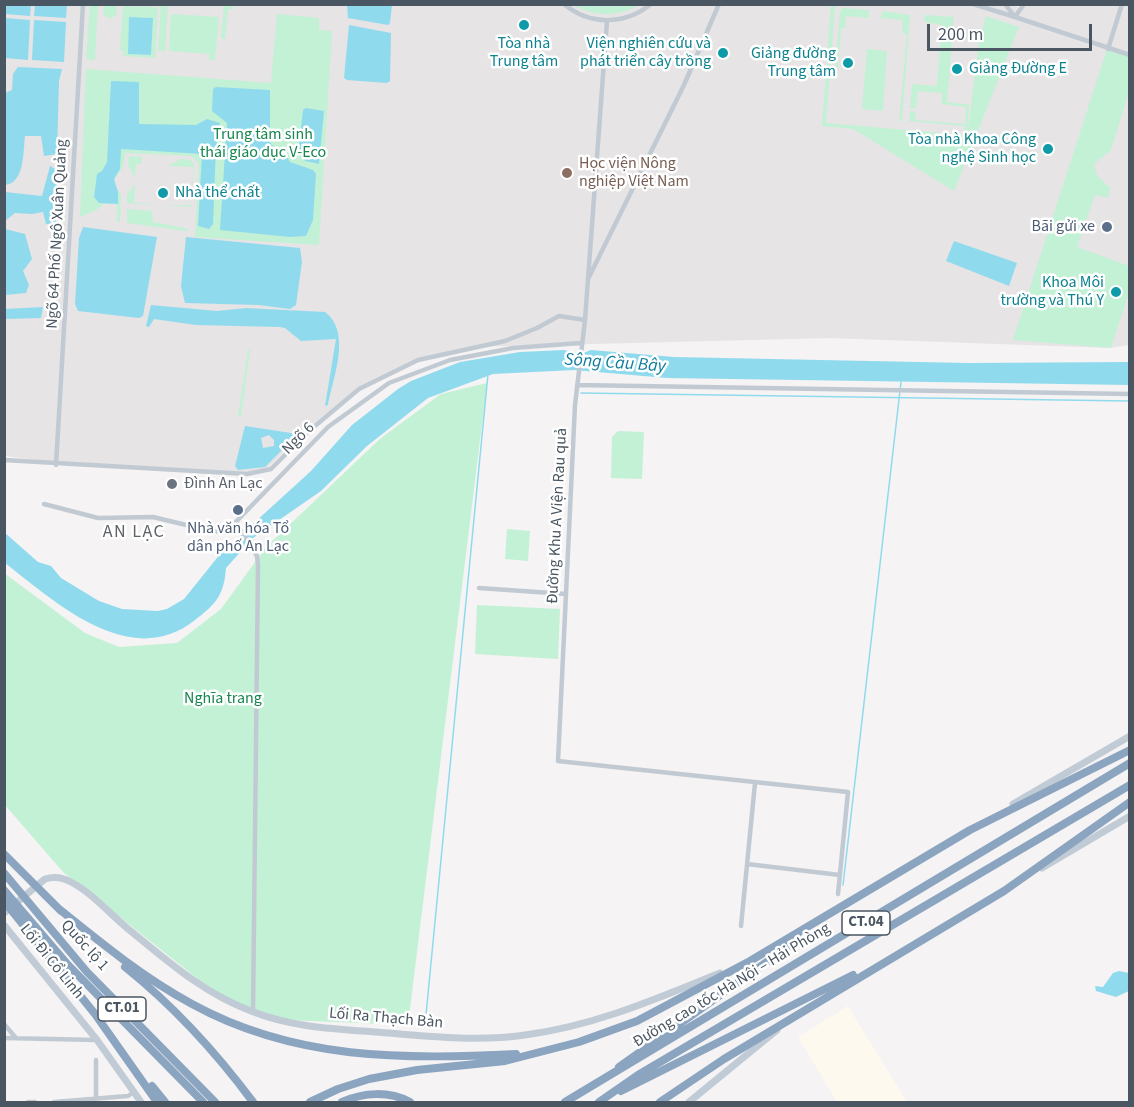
<!DOCTYPE html>
<meta charset="utf-8">
<style>
body{margin:0}
#map{position:relative;width:1134px;height:1107px;overflow:hidden;background:#f5f3f3;font-family:"Source Sans 3",sans-serif}
canvas{display:block}
.frame{position:absolute;inset:0;border:6px solid #4a5661;pointer-events:none}
.scale{position:absolute;left:927px;top:24px;width:165px;height:27px;box-sizing:border-box;border:3px solid #4a5661;border-top:0;padding-left:8px;font-size:18px;line-height:21px;white-space:nowrap;color:#4a5661;-webkit-text-stroke:4px #fff;paint-order:stroke}
</style>
<div id="map">
<canvas width="1134" height="1107"></canvas>
<div class="frame"></div>
<div class="scale">200 m</div>
</div>
<script>
const context = document.querySelector('canvas').getContext('2d');
context.lineJoin = 'round';
function fill(path, color) { context.fillStyle = color; context.fill(path, 'evenodd'); }
function trace(path, color, width, dash) { context.strokeStyle = color; context.lineWidth = width; context.lineCap = dash ? 'butt' : 'round'; context.setLineDash(dash || []); context.stroke(path); }
function label(font, color, halo, rows, align = 'center') {
  context.font = font + ' "Source Sans 3",sans-serif'; context.lineWidth = 5; context.setLineDash([]); context.textBaseline = 'middle'; context.strokeStyle = halo; context.fillStyle = color; for (const [text, x, y, turn = 0] of rows) {
    context.save(); context.translate(x, y); context.rotate((+turn || 0) * Math.PI / 180); context.textAlign = isNaN(turn) ? turn : align; if (halo) context.strokeText(text, 0, 0); context.fillText(text, 0, 0); context.restore();
  }
}
fill(new Path2D(`
 M 848,1006 L 907,1102 L 837,1102 L 798,1037 Z`), '#fdf9ef');
fill(new Path2D(`
 M 1014,4 L 1020,9 L 1023,4 L 1129,5 L 1129,345 L 1111,348 L 830,338 L 473,347 L 418,358 L 357,388 L 305,431 L 268,468 L 250,473 L 52,462 L 5,456 L 5,5 Z`), '#e6e4e5');
fill(new Path2D(`
 M103 11a7 7 0 1 1 14 0a7 7 0 1 1-14 0Z
 M 90,5 L 98,5 L 95,60 L 86,59 Z
 M 161,5 L 168,5 L 165,51 L 158,51 Z
 M 224,5 L 233,5 L 233,9 L 228,9 L 225,39 L 221,38 Z
 M 573,5 L 639,5 C 617,17 595,17 573,5 Z
 M 831,5 L 835,5 L 826,123 L 964,135 L 965,126 L 909,121 L 910,111 L 916,112 L 915,120 L 965,124 L 966,107 L 942,104 L 942,93 L 918,91 L 916,108 L 910,108 L 912,84 L 937,86 L 942,25 L 925,22 L 924,15 L 954,17 L 947,102 L 969,105 L 967,137 L 979,41 L 986,16 L 1019,27 L 954,191 L 853,129 L 822,126 Z
 M 123,6 L 158,7 L 155,58 L 123,56 L 124,51 L 120,50 ZM 130,17 L 153,18 L 151,55 L 128,54 Z
 M 843,8 L 869,10 L 869,18 L 846,16 L 845,28 L 841,28 L 838,68 L 835,68 L 840,11 Z
 M 883,11 L 910,15 L 902,121 L 899,121 L 907,34 L 902,33 L 903,20 L 880,18 Z
 M 171,14 L 219,17 L 215,60 L 209,60 L 210,54 L 169,51 Z
 M 277,14 L 319,18 L 319,30 L 332,31 L 319,245 L 195,237 L 199,164 L 192,156 L 125,153 L 123,167 L 114,179 L 116,188 L 121,194 L 120,222 L 117,222 L 117,204 L 104,204 L 96,210 L 80,217 L 86,69 L 271,83 Z
 M 867,49 L 887,51 L 883,111 L 862,109 Z
 M 1107,49 L 1129,55 L 1129,91 L 1111,150 L 1094,164 L 1097,175 L 1110,188 L 1108,198 L 1095,195 L 1077,247 L 1129,266 L 1129,292 L 1111,348 L 1013,340 Z
 M 129,156 L 142,157 L 141,164 L 136,164 L 135,178 L 128,165 Z
 M 181,159 L 190,160 L 194,164 L 191,207 L 166,205 L 191,205 L 193,167 L 168,166 Z
 M 135,184 L 134,202 L 161,205 L 127,203 L 127,195 Z
 M 127,209 L 152,211 L 153,222 L 189,229 L 186,231 L 127,223 Z
 M 248,350 L 250,350 L 241,416 L 238,416 Z
 M 487,383 L 408,1025 L 287,1020 L 232,1002 L 198,979 L 63,872 L 5,805 L 4,573 L 85,633 L 119,647 L 177,643 L 221,609 L 266,547 L 381,438 L 441,394 Z
 M 618,431 L 644,432 L 642,479 L 611,478 L 612,437 Z
 M 507,529 L 530,531 L 528,561 L 505,559 Z
 M 477,605 L 560,609 L 558,659 L 475,654 Z`), '#c3f1d5');
fill(new Path2D(`
 M 4,5 L 31,5 L 30,16 L 5,14 Z
 M 35,5 L 67,5 L 66,18 L 34,16 Z
 M 347,5 L 392,5 L 390,23 L 388,25 L 348,18 Z
 M 129,17 L 153,18 L 151,55 L 128,54 Z
 M 5,18 L 30,20 L 28,60 L 5,58 Z
 M 34,20 L 66,22 L 64,62 L 32,60 Z
 M 349,25 L 391,33 L 390,81 L 387,83 L 347,80 L 344,78 Z
 M 18,67 L 62,69 L 59,81 L 57,154 L 44,156 L 41,136 L 25,136 C 23,151 25,183 5,185 L 5,93 L 12,90 L 13,74 Z
 M 111,81 L 139,82 L 139,124 L 196,125 L 207,119 L 220,123 L 216,147 L 213,224 L 209,229 L 198,226 L 202,154 L 121,149 L 120,169 L 114,179 L 118,192 L 118,204 L 99,203 L 94,197 L 97,174 L 102,171 L 107,162 Z
 M 216,87 L 270,90 L 270,142 L 277,151 L 286,155 L 290,162 L 313,170 L 316,174 L 313,220 L 306,236 L 290,237 L 220,230 L 227,123 L 212,111 L 213,89 Z
 M 306,108 L 324,111 L 319,164 L 305,161 L 298,153 L 303,110 Z
 M 50,166 L 57,170 L 56,224 L 46,224 L 43,212 L 32,214 L 15,213 L 5,221 L 5,192 L 42,196 Z
 M 83,227 L 157,237 L 143,316 L 139,318 L 78,311 L 75,304 L 79,238 Z
 M 5,229 L 25,234 L 32,259 L 23,271 L 29,285 L 26,293 L 5,295 Z
 M 186,237 L 300,248 L 302,262 L 296,305 L 290,309 L 258,305 L 185,303 L 181,286 Z
 M 954,241 L 1017,263 L 1009,286 L 946,261 Z
 M 151,305 L 217,311 L 246,308 L 325,312 C 352,332 333,378 328,405 L 325,406 L 336,339 L 301,341 L 285,328 L 280,327 L 196,325 L 154,319 L 149,327 L 146,326 Z
 M 43,307 L 41,318 L 5,319 L 5,309 Z
 M 564,350 L 581,354 L 591,350 L 674,357 L 968,363 L 1129,362 L 1129,385 L 667,378 L 574,370 L 493,374 L 428,398 L 367,446 L 321,491 L 253,538 L 226,568 C 224,595 216,604 195,620 C 130,672 54,601 5,563 L 4,532 L 38,562 L 51,566 L 61,578 L 99,601 L 122,609 L 158,611 L 167,609 L 184,599 L 221,553 L 311,471 L 352,425 L 398,389 L 411,381 L 460,362 L 520,352 Z
 M 245,426 L 291,433 L 296,436 L 265,467 L 238,470 L 235,466 ZM 269,435 L 274,440 L 274,446 L 263,448 L 261,438 Z
 M 1119,971 L 1129,973 L 1129,991 L 1116,997 L 1096,991 L 1095,986 L 1103,987 L 1113,973 Z`), '#90daee');
trace(new Path2D(`
 M 581,393 L 1130,401
 M 843,885 L 901,382
 M 425,1025 L 488,374`), '#90daee', 1.5);
trace(new Path2D(`
 M 564,4 C 590,26 625,25 651,4
 M 973,4 L 1015,17 L 1024,4
 M 1005,4 L 1015,17 L 1130,55
 M 607,21 L 585,320 L 575,405 L 558,761 L 848,792 L 838,894
 M 1108,49 L 1122,4
 M 589,277 L 684,85 L 719,4
 M 577,385 L 1130,394
 M 4,460 L 247,474 L 271,469 L 309,431 L 359,389 L 418,360 L 505,341 L 537,328 L 559,316 L 585,320
 M 56,465 L 83,4
 M 44,504 L 98,518 L 153,517 L 211,531 L 226,532 L 328,427 L 389,383 L 450,360 L 513,348 L 581,343
 M 236,522 L 257,556 L 258,565 L 253,1012
 M 479,588 L 566,594
 M 747,864 L 840,875
 M 741,926 L 755,783
 M 4,1024 L 16,1038
 M 4,1038 L 97,1040
 M 96,1060 L 96,1098
 M 28,1102 L 35,1102
 M 54,1102 L 128,1096 L 134,1092`), '#c1cad2', 4.5);
trace(new Path2D(`
 M 1013,804 L 1130,736
 M 1042,868 L 1130,816
 M 4,913 L 45,879 C 54,876 62,877 71,882 C 92,893 109,913 127,928 C 165,959 204,994 251,1011 C 290,1027 334,1029 376,1032 C 425,1036 476,1042 525,1035 C 594,1026 656,999 720,973
 M 4,925 L 97,1040 L 141,1102
 M 689,1102 L 777,1030`), '#c1cbd6', 7);
trace(new Path2D(`
 M 4,854 L 61,911
 M 4,873 L 87,972 L 215,1102
 M 4,890 L 69,966 L 203,1102
 M 4,901 L 95,1014 L 157,1102
 M 59,909 C 101,943 144,978 192,1004 C 294,1060 404,1060 516,1054
 M 125,967 C 175,1007 215,1051 253,1102
 M 619,1067 L 799,939
 M 152,1086 L 165,1102
 M 621,1091 L 853,975
 M 310,1102 L 338,1089 L 369,1079 L 417,1070 L 505,1061 L 579,1042 L 637,1021 L 750,961 L 970,830 L 1130,750
 M 342,1102 C 364,1092 389,1091 410,1102
 M 565,1102 L 1130,763
 M 599,1102 L 638,1075 L 1130,785
 M 660,1102 L 724,1059 L 1004,891 L 1130,802`), '#8ba5c1', 8);
for (const [x, y, r, color] of [
 [524,25,6,"#0f9aa8"],
 [723,53,6,"#0f9aa8"],
 [848,63,6,"#0f9aa8"],
 [957,69,6,"#0f9aa8"],
 [1048,149,6,"#0f9aa8"],
 [567,173,6,"#8d6e63"],
 [163,193,6,"#0f9aa8"],
 [1107,227,6,"#5c6f8a"],
 [1116,292,6,"#0f9aa8"],
 [172,484,6,"#6b7280"],
 [238,510,6,"#5c6f8a"]
]) { const dot = new Path2D(); dot.arc(x, y, r, 0, 2 * Math.PI); context.fillStyle = color; context.fill(dot); trace(dot, '#fff', 2); }
for (const [x, y, w] of [
 [866,923,48],
 [122,1009,48]
]) { const box = new Path2D(); box.roundRect(x - w / 2, y - 12, w, 24, 4.5); context.fillStyle = '#fff'; context.fill(box); trace(box, '#4a5661', 1.5); }
label('bold 15px', '#4a5661', null, [
 ["CT.04",866,923],
 ["CT.01",122,1009]
]);
label('16px', '#0d838f', '#fff', [
 ["Tòa nhà",524,44,"center"],
 ["Trung tâm",524,62,"center"],
 ["Viện nghiên cứu và",711,44],
 ["phát triển cây trồng",711,62],
 ["Giảng đường",836,54],
 ["Trung tâm",836,72],
 ["Giảng Đường E",969,69,"left"],
 ["Tòa nhà Khoa Công",1036,140],
 ["nghệ Sinh học",1036,158],
 ["Nhà thể chất",175,193,"left"],
 ["Khoa Môi",1104,283],
 ["trường và Thú Y",1104,301]
], 'right');
label('16px', '#17864f', '#fff', [
 ["Trung tâm sinh",263,135],
 ["thái giáo dục V-Eco",263,153],
 ["Nghĩa trang",223,699]
]);
label('16px', '#785e54', '#fff', [
 ["Học viện Nông",579,164],
 ["nghiệp Việt Nam",579,182]
], 'left');
label('16px', '#4e5e75', '#fff', [
 ["Bãi gửi xe",1095,227],
 ["Nhà văn hóa Tổ",238,529,"center"],
 ["dân phố An Lạc",238,547,"center"]
], 'right');
label('16px', '#4a5661', '#fff', [
 ["Ngõ 64 Phố Ngô Xuân Quảng",58,234,-87],
 ["Ngõ 6",299,439,-45],
 ["Đường Khu A Viện Rau quả",558,516,-87],
 ["Quốc lộ 1",84,946,48],
 ["Lối Đi Cổ Linh",51,962,51],
 ["Đường cao tốc Hà Nội – Hải Phòng",732,986,-31],
 ["Lối Ra Thạch Bàn",386,1019,5]
]);
label('16px', '#5b616d', '#fff', [
 ["Đình An Lạc",184,484]
], 'left');
label('italic 18px', '#0c7c9b', '#fff', [
 ["Sông Cầu Bây",615,364,4]
]);
context.letterSpacing = '1.5px';
label('18px', '#5f6368', '#fff', [
 ["AN LẠC",134,533]
]);
context.letterSpacing = '0px';
</script>
